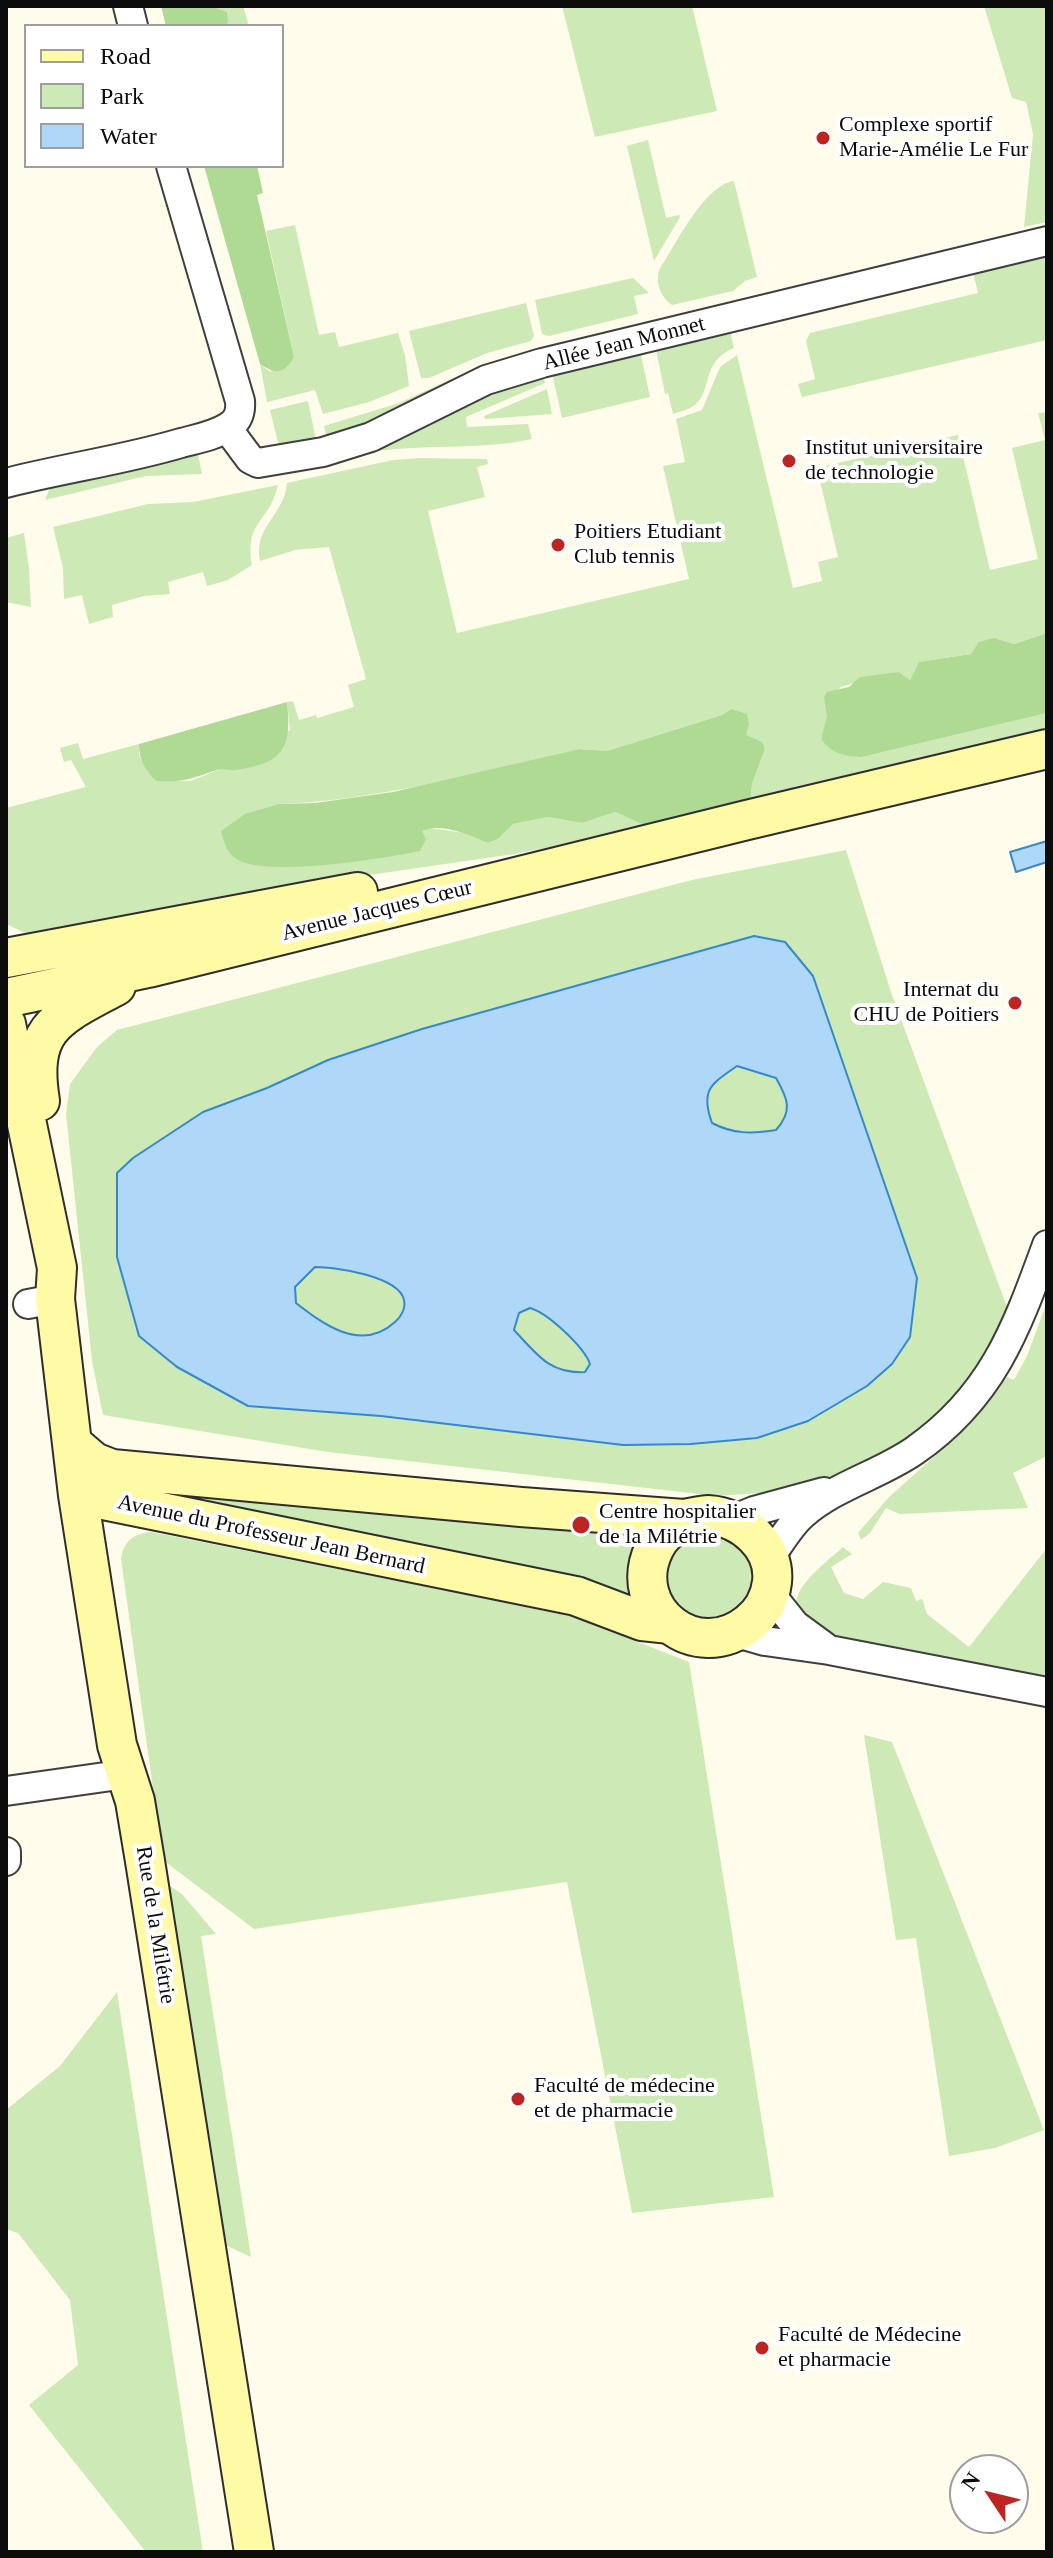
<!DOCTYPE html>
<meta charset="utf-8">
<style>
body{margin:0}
#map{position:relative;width:1053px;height:2558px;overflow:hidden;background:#fffceb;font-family:"Times New Roman",serif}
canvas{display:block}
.frame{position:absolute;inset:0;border:8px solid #0c0c0c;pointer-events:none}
.legend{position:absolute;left:24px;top:24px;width:260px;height:144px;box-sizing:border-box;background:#fff;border:2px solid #9e9e9e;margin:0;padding:10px 14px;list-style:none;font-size:24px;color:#0c0c0c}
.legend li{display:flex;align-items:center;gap:16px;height:40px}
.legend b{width:40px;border:2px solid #9e9e9e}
.north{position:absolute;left:949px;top:2454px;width:80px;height:80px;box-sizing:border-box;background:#fff;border:2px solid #9e9e9e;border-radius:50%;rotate:305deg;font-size:22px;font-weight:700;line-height:32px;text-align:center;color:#0c0c0c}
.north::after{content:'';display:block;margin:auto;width:28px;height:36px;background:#bd2523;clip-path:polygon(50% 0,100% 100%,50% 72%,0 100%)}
</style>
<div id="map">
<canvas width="1053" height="2558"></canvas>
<div class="frame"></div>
<ul class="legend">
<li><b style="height:10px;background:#fffaa6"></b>Road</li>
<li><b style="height:22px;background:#cde9b5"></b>Park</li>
<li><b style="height:22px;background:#afd7f7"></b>Water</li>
</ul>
<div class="north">N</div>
</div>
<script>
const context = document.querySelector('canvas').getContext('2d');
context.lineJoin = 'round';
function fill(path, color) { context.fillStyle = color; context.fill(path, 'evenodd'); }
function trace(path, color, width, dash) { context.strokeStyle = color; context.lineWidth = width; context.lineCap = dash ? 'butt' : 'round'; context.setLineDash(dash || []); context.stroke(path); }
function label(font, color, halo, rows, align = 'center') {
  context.font = font + ' "Times New Roman",serif'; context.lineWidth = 8; context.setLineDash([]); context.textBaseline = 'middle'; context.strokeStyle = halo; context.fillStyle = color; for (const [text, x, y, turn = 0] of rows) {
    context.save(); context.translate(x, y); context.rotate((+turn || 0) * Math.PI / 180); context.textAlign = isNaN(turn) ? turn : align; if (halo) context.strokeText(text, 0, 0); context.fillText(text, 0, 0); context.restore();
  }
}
fill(new Path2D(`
 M 216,6 L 243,6 L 249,26 L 223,26 L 228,23 Z
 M 562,6 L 692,6 L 717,111 L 595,137 Z
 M 984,6 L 1047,6 L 1047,222 L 1024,227 L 1033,134 L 1026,102 L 1012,98 Z
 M 648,140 L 666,218 L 679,215 L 680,217 L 654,261 L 627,146 Z
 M 734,181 L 757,277 L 745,281 L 733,291 L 672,305 C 661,297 655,284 659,270 C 675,246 704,185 734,181 Z
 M 295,225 L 319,335 L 335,332 L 339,347 L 398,333 L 405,355 L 409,386 L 369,402 L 323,414 L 315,390 L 267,402 L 260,364 L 270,372 L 294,357 L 266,231 Z
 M 1047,250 L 1047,340 L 802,397 L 798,384 L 815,379 L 806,341 L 810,333 L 978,293 L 972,268 Z
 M 633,278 L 649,293 L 634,296 L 638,314 L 549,336 L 542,334 L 535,300 Z
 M 526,303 L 534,336 L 531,341 L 487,353 L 429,378 L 421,378 L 409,331 Z
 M 729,326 L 734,348 C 699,362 714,394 692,407 C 687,410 679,412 673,414 L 668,393 L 665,394 L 656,350 L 661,343 Z
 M 536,349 L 538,356 L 328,443 L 324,426 L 399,403 L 480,366 Z
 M 638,351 L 641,355 L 650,397 L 562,418 L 551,369 Z
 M 737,355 L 793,588 L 822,581 L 818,562 L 838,557 L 817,468 L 958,435 L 990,570 L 1038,559 L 1012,448 L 1045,440 L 1038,413 L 1047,412 L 1047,633 L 1014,644 L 994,638 L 971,654 L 919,662 L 910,680 L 899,672 L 840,687 L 821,739 L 862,757 L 1047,713 L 1047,735 L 750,805 L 752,784 L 765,749 L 745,735 L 749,724 L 731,709 L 722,715 L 607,751 L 579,749 C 480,772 381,800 279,804 L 274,865 L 326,865 L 429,828 L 465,833 L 488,843 L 498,839 L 513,824 L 548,817 L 582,823 L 615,812 L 651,828 L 514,854 L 238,894 L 82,927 L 30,935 L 6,924 L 6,808 L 86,787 L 71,760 L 64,762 L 60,748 L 78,743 L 83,759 L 139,744 L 139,756 L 156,781 L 190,781 L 221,769 L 232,770 L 290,730 L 287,702 L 293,701 L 299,720 L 316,715 L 317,718 L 354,707 L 348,685 L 366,679 L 329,547 L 295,550 L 260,561 C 253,527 284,516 287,483 L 393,460 L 420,458 L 487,459 L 488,464 L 477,467 L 485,497 L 428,511 L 457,633 L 689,579 L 663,466 L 685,462 L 676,419 L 702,410 L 720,367 Z
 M 544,378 L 545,383 L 466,417 L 467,427 L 528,424 L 532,439 C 477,451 421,443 365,453 L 447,406 L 510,385 Z
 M 547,389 L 552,414 L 485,419 L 484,416 Z
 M 308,401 L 317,445 L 280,451 L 270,410 Z
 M 197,450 L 202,474 L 146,476 L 45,500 L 50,488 L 55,485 Z
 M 278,485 C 270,522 244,521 252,565 L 228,580 L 207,586 L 203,572 L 168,582 L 170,594 L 144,596 L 112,605 L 113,617 L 89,624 L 82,595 L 64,599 L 63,568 L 53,527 L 148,504 L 193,502 Z
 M 24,533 L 29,569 L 31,607 L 6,602 L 6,538 Z
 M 846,850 L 891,992 L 1011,1318 L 988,1367 L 931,1428 L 847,1477 L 801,1490 L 717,1496 L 328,1452 L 103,1415 L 92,1361 L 66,1114 L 70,1084 L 97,1047 L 117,1030 L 692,880 Z
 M 1047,1302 L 1047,1456 L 1013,1473 L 1028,1508 L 900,1514 L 886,1508 L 870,1533 L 861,1540 L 858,1533 L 888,1498 L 966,1428 L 1007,1377 L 1014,1380 L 1027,1356 Z
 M 140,1488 L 650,1526 L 634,1604 Z
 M 151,1532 L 569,1615 L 689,1662 L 774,2197 L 632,2213 L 567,1882 L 254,1929 L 163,1860 L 121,1559 C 123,1542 134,1533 151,1532 Z
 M666 1577a44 44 0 1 1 88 0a44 44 0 1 1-88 0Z
 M 843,1547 L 852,1554 L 831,1567 L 844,1593 L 863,1599 L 883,1582 L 911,1588 L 916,1601 L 922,1599 L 927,1614 L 969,1647 L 1047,1548 L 1047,1681 L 821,1635 C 814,1627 799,1615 797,1605 C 792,1587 830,1559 843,1547 Z
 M 864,1735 L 892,1742 L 1044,2130 L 995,2148 L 949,2156 L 916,1938 L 896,1940 Z
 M 167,1884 L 182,1894 L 216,1934 L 201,1936 L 251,2257 L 225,2245 Z
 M 117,1992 L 203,2552 L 146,2552 L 29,2405 L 78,2365 L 70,2300 L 18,2233 L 6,2229 L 6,2110 L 60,2066 Z`), '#cde9b5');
fill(new Path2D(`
 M 161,6 L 216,6 L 218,9 L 227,12 L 228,23 L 223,26 L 166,26 Z
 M 204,166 L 257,166 L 263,193 L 257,195 L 294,357 C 284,374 276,375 260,364 Z
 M 1047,633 L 1047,713 L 862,757 C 844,756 832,754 821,739 L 827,717 L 824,697 L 827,692 L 849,687 L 860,677 L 899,672 L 910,680 L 919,662 L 971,654 L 979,642 L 994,638 L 1014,644 Z
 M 287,702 C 292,748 284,763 236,770 C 229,771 224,768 217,770 C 192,778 184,783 156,781 C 145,769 139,761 139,744 Z
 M 731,709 L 747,714 L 749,724 L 746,735 L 762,742 L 765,749 L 752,784 L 750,805 L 651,828 L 615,812 L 582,823 L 548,817 L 513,824 L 498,839 L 488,843 C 469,835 442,822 422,831 L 426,839 L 420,851 C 386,858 262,879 235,858 C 226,851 224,842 221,831 L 245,814 L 279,804 L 315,803 L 393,792 L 579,749 L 607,751 L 722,715 Z`), '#afda94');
const water = new Path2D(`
 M 1047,841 L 1047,862 L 1016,872 L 1010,852 Z
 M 754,936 L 785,942 L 813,976 L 917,1278 L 910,1337 L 892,1364 L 867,1386 L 808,1421 L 757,1438 L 691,1444 L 623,1445 L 381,1416 L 248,1406 L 177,1367 L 139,1336 L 117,1257 L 117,1173 L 133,1158 L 203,1112 L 267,1088 L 328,1060 L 422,1029 ZM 737,1066 L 776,1078 C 788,1099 793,1111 776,1130 C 752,1134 733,1134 712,1123 C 700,1090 711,1084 737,1066 ZM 315,1267 C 335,1267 399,1276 404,1300 C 406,1308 401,1317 395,1322 C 361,1353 323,1324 296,1303 L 295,1287 ZM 530,1308 C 548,1313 584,1347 590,1364 L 585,1372 C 549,1374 537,1354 514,1330 L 519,1313 Z`);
fill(water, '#afd7f7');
trace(water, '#3588ce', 2);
const street = new Path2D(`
 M 128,6 L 133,26
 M 227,428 L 250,459 L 258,463 L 323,452 L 371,437 L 486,380 L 542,363 L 1047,241
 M 6,483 C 64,468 124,460 181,443 C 196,439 214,436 228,427 C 238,421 241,413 240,401 L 171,166
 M 28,1304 L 55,1299
 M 732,1520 L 754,1511 L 824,1492
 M 770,1557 C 780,1543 790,1525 803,1514 C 835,1486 879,1475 914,1451 C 992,1397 1016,1330 1047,1245
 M 771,1595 L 795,1625 L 825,1647
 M 737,1633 L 765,1641 L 829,1650 L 1047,1692
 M 6,1791 L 126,1774
 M 6,1852 L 6,1861`);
const secondary = new Path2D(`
 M 6,958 L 358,892
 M 6,998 L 148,968 L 747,820 L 1047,749
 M 6,1024 L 57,1268 L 55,1299 L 78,1495 L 117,1745 L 135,1801 L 145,1861 L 254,2552
 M 40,1101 C 28,1027 58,1017 116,986
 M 74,1445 L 94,1462 L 112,1469 L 521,1507 L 684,1519 C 692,1518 701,1515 708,1515 C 743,1517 776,1547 772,1582 C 770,1599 762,1613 749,1623 C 696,1666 625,1609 654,1549 C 660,1535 672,1527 684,1519
 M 78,1495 L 576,1596 L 642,1621 L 670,1624`);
trace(street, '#3f3f3f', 32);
trace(secondary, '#2e2e2e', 42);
trace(street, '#fff', 28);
trace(secondary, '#fffaa6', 38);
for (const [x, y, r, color] of [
 [823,138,8,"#bd2523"],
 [789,461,8,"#bd2523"],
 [558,545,8,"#bd2523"],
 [1015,1003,8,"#bd2523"],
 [581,1525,10,"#bd2523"],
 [518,2099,8,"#bd2523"],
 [762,2348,8,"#bd2523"]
]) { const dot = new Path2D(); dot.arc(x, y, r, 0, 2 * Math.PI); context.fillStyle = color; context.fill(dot); trace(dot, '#fff', 3); }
label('22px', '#0c0c0c', '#fff', [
 ["Complexe sportif",839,125],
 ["Marie-Amélie Le Fur",839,150],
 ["Institut universitaire",805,448],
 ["de technologie",805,473],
 ["Poitiers Etudiant",574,532],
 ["Club tennis",574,557],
 ["Internat du",999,990,"right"],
 ["CHU de Poitiers",999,1015,"right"],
 ["Centre hospitalier",599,1512],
 ["de la Milétrie",599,1537],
 ["Faculté de médecine",534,2086],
 ["et de pharmacie",534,2111],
 ["Faculté de Médecine",778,2335],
 ["et pharmacie",778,2360]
], 'left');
label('22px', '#0c0c0c', '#fff', [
 ["Allée Jean Monnet",624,344,-14],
 ["Avenue Jacques Cœur",377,911,-14],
 ["Avenue du Professeur Jean Bernard",271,1535,12],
 ["Rue de la Milétrie",155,1925,81]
]);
</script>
